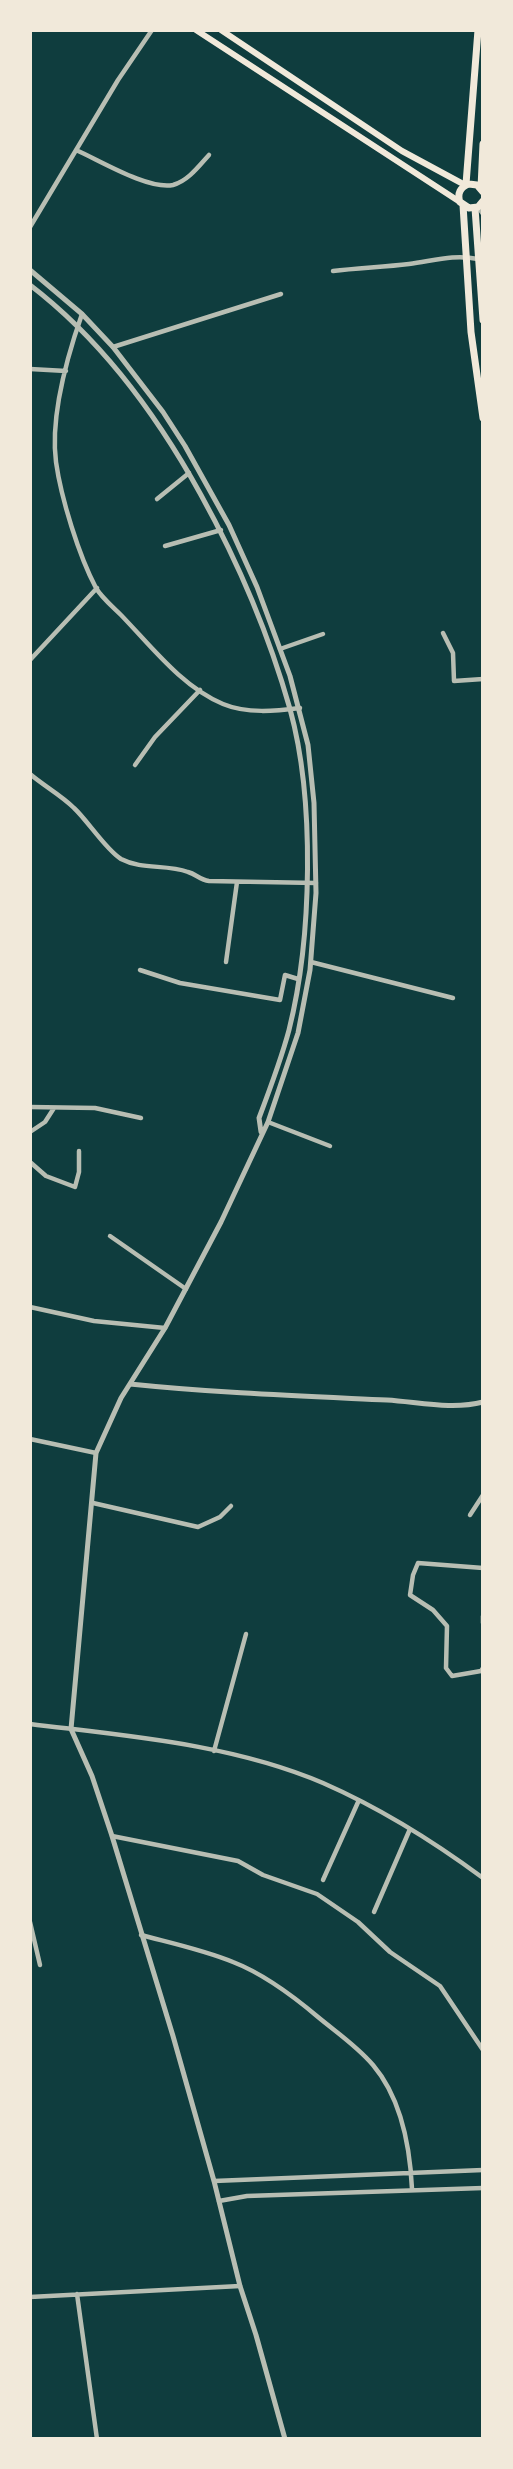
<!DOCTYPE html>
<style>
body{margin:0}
#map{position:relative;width:513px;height:2469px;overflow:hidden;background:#0f3d3e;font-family:"PT Sans Narrow",sans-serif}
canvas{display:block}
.frame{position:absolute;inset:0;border:32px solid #f1e9da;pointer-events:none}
</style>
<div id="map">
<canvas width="513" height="2469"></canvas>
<div class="frame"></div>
</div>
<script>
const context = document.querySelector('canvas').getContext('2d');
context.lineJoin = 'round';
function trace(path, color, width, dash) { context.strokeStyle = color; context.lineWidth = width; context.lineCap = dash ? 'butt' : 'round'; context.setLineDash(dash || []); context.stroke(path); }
trace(new Path2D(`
 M 76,150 C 99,160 148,190 173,185 C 188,181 199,166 209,155
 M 478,207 L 483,214
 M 30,227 L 118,80 L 152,30
 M 333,271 C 358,268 384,267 409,264 C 433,261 453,254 478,259
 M 82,314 C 67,357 50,416 56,462 C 61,498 79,556 96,588 C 102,598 112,606 121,615 C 151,646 182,687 223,704 C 247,714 276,711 300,708
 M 113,347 L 281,294
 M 30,369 L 66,371
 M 157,499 L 189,473
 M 165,546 L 221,530
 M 443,633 L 453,653 L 454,681 L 483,679
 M 280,649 L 323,634
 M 30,660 L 97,588
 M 135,765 L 155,737 L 200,690
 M 30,774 C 44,786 61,795 74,808 C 88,821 106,850 121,859 C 142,870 166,864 188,872 C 196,874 200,880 209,881 L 316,883
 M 226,962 L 237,882
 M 311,962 L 453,998
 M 140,970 L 180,983 L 280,1000 L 285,975 L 298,979
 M 30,1107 L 95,1108 L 141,1118
 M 268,1122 L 330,1146
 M 30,1132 L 45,1122 L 54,1108
 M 30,1162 L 46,1176 L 75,1187 L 79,1172 L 79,1151
 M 110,1236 L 186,1289
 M 30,1307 L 94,1321 L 165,1328
 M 30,1439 L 96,1453
 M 93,1503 L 198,1527 L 220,1517 L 231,1506
 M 470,1515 L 483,1495
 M 483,1568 L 418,1563 L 413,1575 L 410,1595 L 433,1610 L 447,1626 L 446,1668 L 452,1676 L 481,1671 L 483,1668
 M 483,1616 L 483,1623
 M 30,1724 C 127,1736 232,1744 323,1783 C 380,1808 433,1841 483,1878
 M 214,1751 L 246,1634
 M 112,1836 L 238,1861 L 263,1875 L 317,1894 L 358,1922 L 390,1952 L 440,1986 L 483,2050
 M 323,1880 L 359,1800
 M 374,1912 L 410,1829
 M 30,1922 L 40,1965
 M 141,1935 C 171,1943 204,1950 233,1962 C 264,1974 292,1995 318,2017 C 336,2032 357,2046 373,2065 C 401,2098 410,2147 412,2189
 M 214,2181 L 483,2170
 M 219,2201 L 247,2196 L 483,2188
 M 77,2294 L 97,2439
 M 30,2297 L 240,2286`), '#b8beb3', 4.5);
trace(new Path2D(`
 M 30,270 L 82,314 L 113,347 L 163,412 L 185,446 L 229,525 L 257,587 L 290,676 L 308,745 L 314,803 L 316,893 L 310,970 L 298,1033 L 268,1122 L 221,1222 L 165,1328 L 121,1398 L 96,1453 L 71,1729 L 92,1776 L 112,1836 L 173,2036 L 214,2181 L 240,2286 L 256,2335 L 285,2439
 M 30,285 C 103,341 157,415 201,495 C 238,562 269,635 290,709 C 315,800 312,938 289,1030 C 281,1060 270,1089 259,1118 L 261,1132
 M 130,1384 C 216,1393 301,1396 387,1400 C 419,1402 452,1410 483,1402`), '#b8beb3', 5);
trace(new Path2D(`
 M 196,30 L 460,202
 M 221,30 L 402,151 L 465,185`), '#f1e9da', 6);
trace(new Path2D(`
 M 466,184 L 478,30
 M 481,188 L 483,144
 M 483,192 L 477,185 L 469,184 C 460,187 457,194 460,202 L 469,208 L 478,207 L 483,201
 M 463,205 L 471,332 L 483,418
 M 475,208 L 483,320`), '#f1e9da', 7);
</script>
